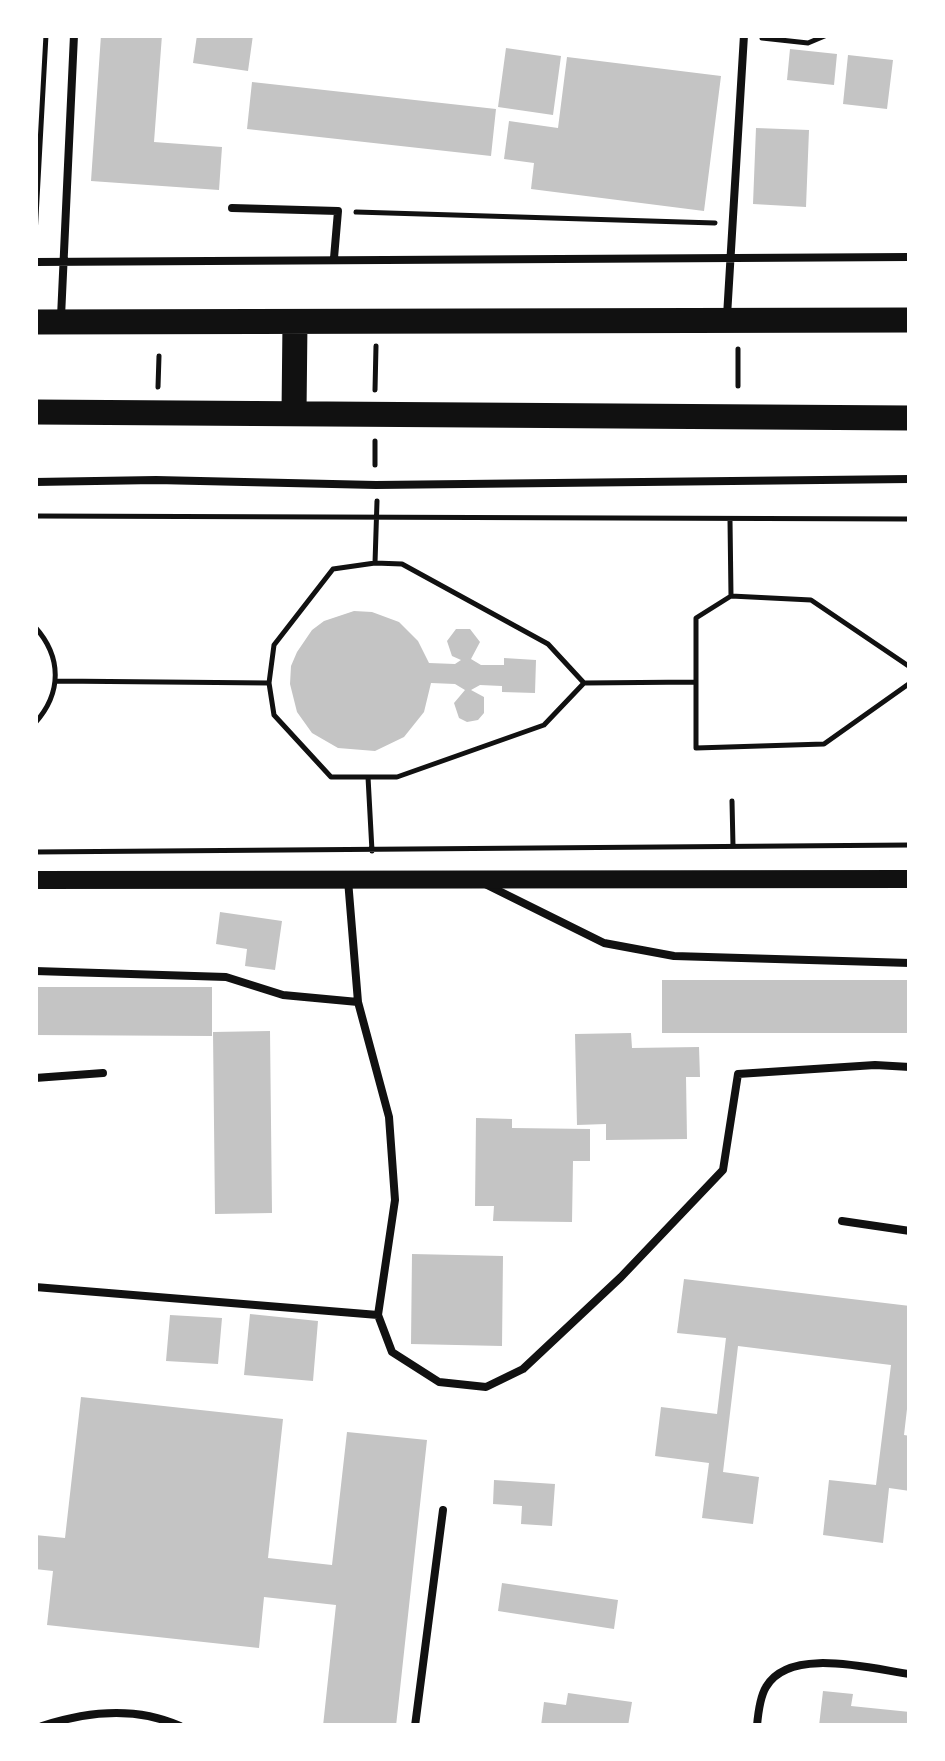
<!DOCTYPE html>
<style>
body{margin:0}
#map{position:relative;width:945px;height:1761px;overflow:hidden;background:#fff;font-family:Spectral,serif}
canvas{display:block}
.frame{position:absolute;inset:0;border:38px solid #fff;pointer-events:none}
</style>
<div id="map">
<canvas width="945" height="1761"></canvas>
<div class="frame"></div>
</div>
<script>
const context = document.querySelector('canvas').getContext('2d');
context.lineJoin = 'round';
function fill(path, color) { context.fillStyle = color; context.fill(path, 'evenodd'); }
function trace(path, color, width, dash) { context.strokeStyle = color; context.lineWidth = width; context.lineCap = dash ? 'butt' : 'round'; context.setLineDash(dash || []); context.stroke(path); }
fill(new Path2D(`
 M 101,35 L 162,35 L 154,142 L 222,147 L 219,190 L 91,181 Z
 M 197,35 L 253,35 L 248,71 L 193,63 Z
 M 506,48 L 561,56 L 553,115 L 498,107 Z
 M 790,49 L 837,54 L 834,85 L 787,80 Z
 M 848,55 L 893,60 L 887,109 L 843,104 Z
 M 567,57 L 721,76 L 704,211 L 531,189 L 534,163 L 504,159 L 509,121 L 558,128 Z
 M 252,82 L 496,109 L 491,156 L 247,129 Z
 M 756,128 L 809,130 L 806,207 L 753,204 Z
 M 354,611 L 372,612 L 399,622 L 418,641 L 429,663 L 455,664 L 461,660 L 452,656 L 447,641 L 456,629 L 470,629 L 480,642 L 471,659 L 481,665 L 504,665 L 504,658 L 536,660 L 535,693 L 502,692 L 502,686 L 480,685 L 471,690 L 484,697 L 484,713 L 478,720 L 467,722 L 459,718 L 454,703 L 465,690 L 455,684 L 431,683 L 424,712 L 404,737 L 375,751 L 338,748 L 312,733 L 297,712 L 290,684 L 291,666 L 297,652 L 312,630 L 324,621 Z
 M 220,912 L 282,921 L 275,970 L 245,966 L 247,949 L 216,944 Z
 M 662,980 L 910,980 L 910,1033 L 662,1033 Z
 M 35,987 L 212,987 L 212,1036 L 35,1035 Z
 M 270,1031 L 272,1213 L 215,1214 L 213,1032 Z
 M 631,1033 L 632,1048 L 699,1047 L 700,1077 L 686,1077 L 687,1139 L 606,1140 L 606,1124 L 577,1125 L 575,1034 Z
 M 476,1118 L 512,1119 L 512,1128 L 590,1129 L 590,1161 L 573,1161 L 572,1222 L 493,1221 L 494,1206 L 475,1206 Z
 M 412,1254 L 503,1256 L 502,1346 L 411,1344 Z
 M 684,1279 L 910,1306 L 910,1383 L 904,1435 L 910,1436 L 910,1491 L 889,1488 L 883,1543 L 823,1535 L 829,1480 L 876,1485 L 891,1365 L 738,1346 L 723,1472 L 759,1477 L 753,1524 L 702,1518 L 709,1463 L 655,1456 L 661,1407 L 717,1414 L 726,1338 L 677,1333 Z
 M 250,1314 L 318,1321 L 313,1381 L 244,1375 Z
 M 170,1315 L 222,1318 L 218,1364 L 166,1361 Z
 M 81,1397 L 283,1419 L 268,1558 L 332,1565 L 347,1432 L 427,1440 L 396,1726 L 323,1726 L 336,1605 L 264,1597 L 259,1648 L 47,1625 L 53,1571 L 35,1569 L 35,1535 L 65,1538 Z
 M 494,1480 L 555,1484 L 552,1526 L 521,1524 L 522,1506 L 493,1504 Z
 M 502,1583 L 618,1600 L 614,1629 L 498,1611 Z
 M 823,1691 L 853,1694 L 851,1706 L 910,1712 L 910,1726 L 819,1726 Z
 M 568,1693 L 632,1702 L 628,1726 L 541,1726 L 544,1702 L 566,1705 Z`), '#c4c4c4');
trace(new Path2D(`
 M 762,38 L 808,43 L 827,35
 M 356,212 L 715,223
 M 35,235 L 46,35
 M 738,349 L 738,386
 M 158,387 L 159,356
 M 375,390 L 376,346
 M 375,441 L 375,465
 M 35,516 L 910,519
 M 730,520 L 731,596
 M 375,563 L 377,501
 M 35,627 C 62,657 62,693 35,723
 M 910,667 L 811,600 L 731,596 L 696,618 L 696,748 L 824,744 L 910,683
 M 56,681 L 269,683
 M 584,683 L 548,644 L 402,564 L 375,563 L 333,569 L 274,645 L 269,683 L 274,715 L 331,777 L 397,777 L 544,725 L 584,683 L 696,682
 M 368,777 L 372,851
 M 732,801 L 733,846
 M 35,852 L 910,845`), '#111', 5);
trace(new Path2D(`
 M 232,208 L 338,211 L 334,258
 M 35,262 L 910,257
 M 727,316 L 744,35
 M 61,317 L 74,35
 M 35,482 L 156,480 L 376,485 L 910,479
 M 485,884 L 604,943 L 674,956 L 910,963
 M 35,971 L 226,977 L 283,995 L 358,1002
 M 35,1078 L 103,1073
 M 842,1221 L 910,1231
 M 35,1287 L 378,1315 L 395,1200 L 389,1117 L 358,1002 L 348,880
 M 378,1315 L 392,1352 L 439,1382 L 486,1387 L 523,1369 L 621,1277 L 723,1170 L 738,1074 L 875,1065 L 910,1067
 M 42,1726 C 88,1711 135,1706 180,1726
 M 415,1726 L 443,1510
 M 757,1726 C 758,1714 760,1697 766,1687 C 789,1646 872,1669 910,1674`), '#111', 8);
trace(new Path2D(`
 M 35,880 L 910,879`), '#111', 18);
trace(new Path2D(`
 M 35,322 L 910,320
 M 35,412 L 910,418
 M 294,413 L 295,322`), '#111', 25);
</script>
